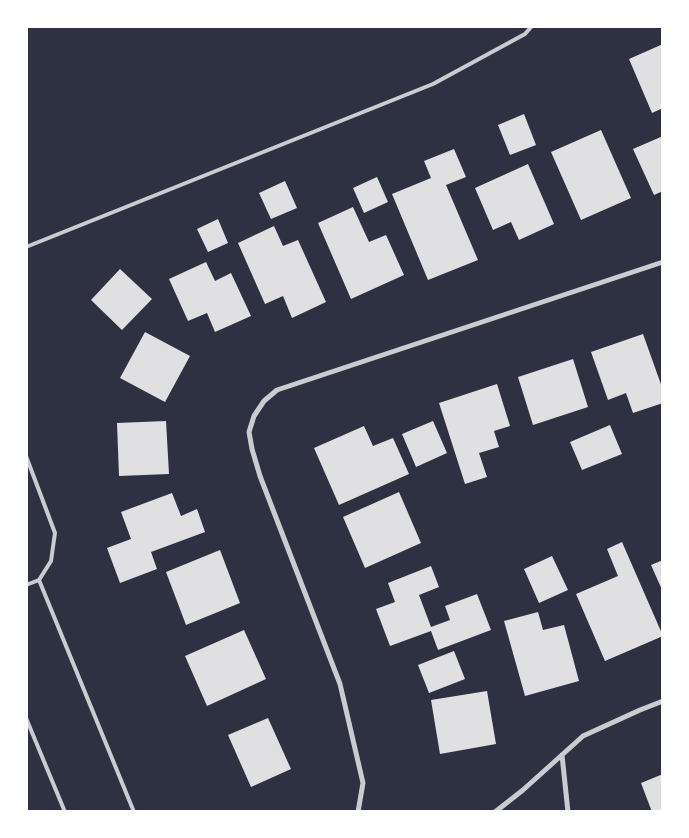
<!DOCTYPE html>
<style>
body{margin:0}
#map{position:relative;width:689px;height:838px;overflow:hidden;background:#2d3142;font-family:Jost,sans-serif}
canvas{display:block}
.frame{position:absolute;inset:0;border:28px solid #fff;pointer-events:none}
</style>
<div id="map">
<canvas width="689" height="838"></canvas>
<div class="frame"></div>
</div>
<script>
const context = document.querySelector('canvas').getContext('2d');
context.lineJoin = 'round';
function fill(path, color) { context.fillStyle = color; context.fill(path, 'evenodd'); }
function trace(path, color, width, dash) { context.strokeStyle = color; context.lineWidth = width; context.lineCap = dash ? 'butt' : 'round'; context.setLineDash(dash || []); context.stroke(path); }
fill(new Path2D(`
 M 663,44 L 663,108 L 652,113 L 629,59 Z
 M 524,114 L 536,145 L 510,155 L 498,125 Z
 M 601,130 L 631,198 L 581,220 L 551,152 Z
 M 663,136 L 663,191 L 654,195 L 633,149 Z
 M 454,149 L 466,177 L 446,185 L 478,260 L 428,280 L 392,194 L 431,178 L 424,161 Z
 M 528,164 L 554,224 L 519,240 L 511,222 L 493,230 L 475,188 Z
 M 377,177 L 388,202 L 364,213 L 353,188 Z
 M 285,181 L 297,208 L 271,219 L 259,193 Z
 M 353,207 L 369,242 L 386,235 L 404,275 L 351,299 L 318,223 Z
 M 218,219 L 228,243 L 208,252 L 197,229 Z
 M 274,226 L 283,246 L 298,240 L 326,302 L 292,318 L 283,296 L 265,304 L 238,243 Z
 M 206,262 L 215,281 L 231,273 L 251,316 L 215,332 L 207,313 L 188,321 L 169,279 Z
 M 120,269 L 152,299 L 122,330 L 91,300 Z
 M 145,332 L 190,356 L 165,402 L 120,378 Z
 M 643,334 L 663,390 L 663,403 L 633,413 L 626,393 L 608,400 L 591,352 Z
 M 573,359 L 588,407 L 533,425 L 518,377 Z
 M 497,384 L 510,426 L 494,431 L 499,447 L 479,453 L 487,477 L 465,484 L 439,403 Z
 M 166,421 L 169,474 L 119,476 L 117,423 Z
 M 433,421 L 447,453 L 416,467 L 402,434 Z
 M 610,425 L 622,454 L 582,470 L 570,442 Z
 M 364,426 L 373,446 L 393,438 L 409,474 L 339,505 L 314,448 Z
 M 399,492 L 421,543 L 365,568 L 343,517 Z
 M 172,493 L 181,516 L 197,509 L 205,532 L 151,552 L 157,569 L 120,583 L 107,548 L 131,539 L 121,512 Z
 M 622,542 L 663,636 L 605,661 L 576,594 L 618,576 L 607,549 Z
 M 220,550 L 240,603 L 186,625 L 166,572 Z
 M 552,556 L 568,590 L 539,603 L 524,569 Z
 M 663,560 L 663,592 L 651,565 Z
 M 431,566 L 439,587 L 419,595 L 431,627 L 450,620 L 445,606 L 477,594 L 491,630 L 438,650 L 431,631 L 390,646 L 376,609 L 395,602 L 388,583 Z
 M 538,612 L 543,630 L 564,625 L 579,681 L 525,696 L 504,621 Z
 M 244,630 L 266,679 L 207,706 L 185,656 Z
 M 454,651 L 465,679 L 429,693 L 418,665 Z
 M 487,691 L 496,744 L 440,754 L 431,700 Z
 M 268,718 L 291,769 L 251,787 L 228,735 Z
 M 663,774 L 663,812 L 652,812 L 641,783 Z`), '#e0e0e3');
trace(new Path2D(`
 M 26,247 L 433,84 L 525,34 L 532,26
 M 26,456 L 55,533 L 51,561 L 39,580 L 26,585
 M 39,580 L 134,812
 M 26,718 L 65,812`), '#caccd0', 4);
trace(new Path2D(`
 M 562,755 L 568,812
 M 358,812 L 363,783 L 340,684 L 260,476 L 252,449 L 249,432 L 254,416 L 264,401 L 277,390 L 663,262
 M 495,812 L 523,790 L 583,736 L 640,710 L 663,701`), '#caccd0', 5);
</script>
